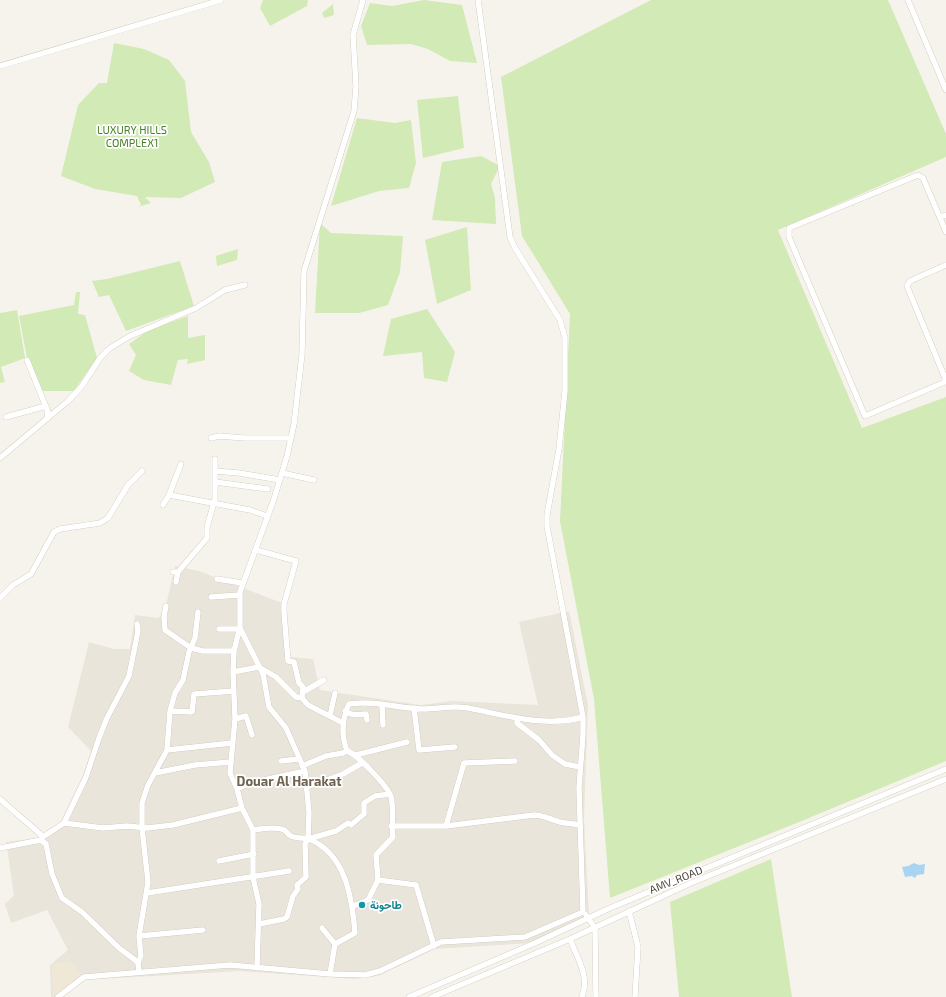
<!DOCTYPE html>
<meta charset="utf-8">
<style>
body{margin:0}
canvas{display:block;background:#f6f3ec}
</style>
<canvas width="946" height="997"></canvas>
<script>
const context = document.querySelector('canvas').getContext('2d');
context.lineJoin = 'round';
function fill(path, color) { context.fillStyle = color; context.fill(path, 'evenodd'); }
function trace(path, color, width, dash) { context.strokeStyle = color; context.lineWidth = width; context.lineCap = dash ? 'butt' : 'round'; context.setLineDash(dash || []); context.stroke(path); }
function label(font, color, halo, rows, align = 'center') {
  context.font = font + ' "Exo 2",Vazirmatn,sans-serif'; context.lineWidth = 3.5; context.setLineDash([]); context.textBaseline = 'middle'; context.strokeStyle = halo; context.fillStyle = color; for (const [text, x, y, turn = 0] of rows) {
    context.save(); context.translate(x, y); context.rotate((+turn || 0) * Math.PI / 180); context.textAlign = isNaN(turn) ? turn : align; if (halo) context.strokeText(text, 0, 0); context.fillText(text, 0, 0); context.restore();
  }
}
fill(new Path2D(`
 M 175,566 L 199,571 L 282,603 L 290,657 L 313,659 L 320,690 L 420,705 L 453,701 L 538,705 L 519,622 L 569,611 L 588,705 L 584,819 L 589,915 L 531,943 L 435,949 L 378,976 L 356,979 L 239,971 L 84,980 L 63,997 L 51,997 L 50,965 L 68,950 L 47,910 L 11,923 L 5,904 L 14,895 L 6,842 L 37,838 L 60,823 L 83,775 L 91,751 L 68,727 L 89,642 L 114,649 L 130,649 L 135,615 L 159,618 L 167,601 Z`), '#eae5da');
fill(new Path2D(`
 M 70,960 L 81,975 L 53,997 L 52,965 L 58,962 L 59,964 Z`), '#efe8d6');
fill(new Path2D(`
 M 263,0 L 308,0 L 307,6 L 270,26 L 260,8 Z
 M 424,0 L 462,5 L 477,63 L 450,61 L 428,49 L 411,44 L 367,45 L 361,26 L 370,3 L 392,6 Z
 M 651,0 L 888,0 L 946,134 L 946,157 L 778,230 L 862,428 L 946,397 L 946,761 L 804,820 L 610,898 L 594,699 L 560,521 L 570,314 L 522,236 L 501,77 Z
 M 333,4 L 334,15 L 324,18 L 322,13 Z
 M 114,43 L 144,49 L 169,60 L 185,81 L 191,132 L 209,162 L 215,182 L 181,198 L 145,197 L 151,203 L 138,207 L 141,205 L 137,196 L 95,189 L 61,176 L 78,105 L 99,83 L 107,83 Z
 M 458,96 L 464,148 L 423,158 L 417,100 Z
 M 357,118 L 395,123 L 411,120 L 416,163 L 409,188 L 379,191 L 331,206 Z
 M 481,156 L 500,166 L 491,184 L 495,198 L 496,224 L 432,220 L 442,162 Z
 M 320,223 L 331,233 L 403,236 L 400,272 L 388,305 L 359,313 L 315,313 Z
 M 467,227 L 471,290 L 437,304 L 425,240 Z
 M 238,249 L 237,260 L 217,266 L 216,256 Z
 M 180,261 L 194,306 L 126,331 L 109,295 L 99,297 L 92,281 L 107,279 Z
 M 76,292 L 80,292 L 78,314 L 85,315 L 97,358 L 74,391 L 40,391 L 27,358 L 19,316 L 74,305 Z
 M 427,309 L 455,352 L 447,382 L 424,378 L 422,352 L 383,356 L 391,319 Z
 M 17,310 L 25,358 L 1,367 L 5,382 L 0,383 L 0,313 Z
 M 188,316 L 188,338 L 205,335 L 205,360 L 187,364 L 188,359 L 178,360 L 171,385 L 144,380 L 129,371 L 136,355 L 129,344 L 149,330 Z
 M 771,859 L 792,997 L 679,997 L 670,902 Z`), '#d2eab5');
fill(new Path2D(`
 M 914,863 L 919,865 L 925,864 L 924,874 L 917,875 L 915,878 L 912,876 L 905,877 L 902,867 L 908,866 Z`), '#a9d4f2');
const minor = new Path2D(`
 M 908,0 L 946,90
 M 0,66 L 221,0
 M 940,217 L 946,215
 M 946,232 L 923,178 L 918,175 L 789,228 L 789,237 L 865,416 L 945,382 L 945,378 L 907,286 L 910,281 L 946,265
 M 27,360 L 48,412 L 47,419
 M 6,417 L 46,406
 M 211,438 L 219,436 L 244,438 L 291,438
 M 0,458 L 68,401 L 82,386 L 100,358 L 110,348 L 130,336 L 196,308 L 225,290 L 245,285
 M 181,464 L 169,495 L 250,510 L 267,516
 M 215,471 L 239,473 L 280,480
 M 282,473 L 314,480
 M 215,482 L 268,489
 M 163,505 L 169,495
 M 256,550 L 296,561 L 284,604 L 284,612 L 288,661 L 294,662 L 299,683 L 303,687 L 302,698
 M 173,572 L 178,572 L 207,538 L 207,527 L 215,499 L 215,459
 M 217,579 L 242,583
 M 176,582 L 178,572
 M 211,597 L 239,595
 M 0,598 L 13,585 L 31,574 L 54,532 L 60,529 L 100,523 L 108,518 L 128,485 L 142,471
 M 166,606 L 164,616 L 165,630 L 191,648 L 203,651 L 234,651
 M 198,612 L 195,638 L 189,652 L 183,680 L 175,693 L 170,711 L 167,750 L 232,743
 M 240,628 L 263,674 L 269,707 L 286,728 L 305,771 L 309,813 L 308,839 L 305,844 L 306,877 L 297,885 L 298,889 L 293,896 L 287,917 L 284,919 L 259,924
 M 219,629 L 240,629
 M 233,672 L 259,667 L 276,677 L 296,697 L 302,698 L 308,705 L 343,723
 M 303,692 L 324,680
 M 382,704 L 383,725
 M 414,708 L 419,750 L 455,747
 M 170,711 L 192,712 L 194,694 L 234,691
 M 345,711 C 351,716 359,715 366,714 L 367,720
 M 330,716 L 335,693
 M 517,718 L 517,723 L 539,740 L 552,755 L 565,764 L 580,767
 M 235,719 L 246,716 L 252,735
 M 356,755 L 407,742
 M 281,761 L 299,759
 M 302,766 L 326,756 L 343,753 L 347,751
 M 155,773 L 195,765 L 231,762
 M 307,787 L 343,774 L 362,763
 M 237,789 L 250,783 L 305,771
 M 0,799 L 39,833 L 43,837 L 41,840
 M 242,808 L 253,830 L 253,877 L 259,904 L 257,968
 M 64,823 L 86,777 L 99,738 L 107,718 L 129,676 L 138,631 L 137,624
 M 391,826 L 446,826 L 534,815 C 543,815 549,819 557,821 C 563,824 572,823 580,825
 M 446,826 L 464,763 L 515,761
 M 253,830 C 261,829 276,826 284,830 C 286,831 288,835 291,836 C 296,839 303,837 309,839 C 346,854 352,898 355,933 L 335,944 L 330,974
 M 43,837 L 64,823 L 103,828 L 127,826 L 147,828 L 173,825 L 242,808 L 237,789 L 230,773 L 235,719 L 233,672 L 234,651 L 240,627 L 240,592 L 274,499 L 287,456 L 294,424 L 302,354 L 304,271 L 354,111 L 356,86 L 353,35 L 363,0
 M 308,839 L 336,831 L 348,823 L 351,825 L 364,814 L 364,803 L 375,796 L 390,794
 M 41,840 L 46,844 L 52,874 L 62,898 L 82,912 L 119,948 L 135,960 L 138,963 L 139,972
 M 0,848 L 41,840
 M 219,861 L 254,854
 M 147,893 L 289,871
 M 353,906 L 368,900 L 378,880
 M 629,911 L 638,947 L 635,997
 M 586,915 L 595,928 L 596,997
 M 322,928 L 335,944
 M 139,936 L 203,930
 M 570,939 C 577,958 590,976 582,997
 M 434,946 L 416,885 L 378,880 L 376,855 L 393,837 C 391,826 395,804 390,794 C 385,784 357,754 347,751 C 341,735 342,719 349,704 C 374,700 397,708 422,709 C 438,709 452,705 468,708 C 504,715 547,728 583,717
 M 138,963 L 141,956 L 139,936 L 148,882 L 142,828 L 142,803 L 148,785 L 167,750
 M 58,997 L 84,977 L 230,965 L 330,974 L 365,975 L 380,971 L 441,942 L 525,937 L 583,912 L 579,788 L 583,735 L 583,717 L 547,526 L 547,515 L 559,449 L 565,391 L 565,338 L 560,320 L 515,248 L 510,237 L 478,0
 M 409,997 L 535,943 L 610,908 L 946,769
 M 432,997 L 570,939 L 691,883 L 946,779`);
trace(minor, '#c2bbae', 6);
trace(minor, '#fff', 5.5);
for (const [x, y, r, color] of [
 [362,905,4,"#0f9aa8"]
]) { const dot = new Path2D(); dot.arc(x, y, r, 0, 2 * Math.PI); context.fillStyle = color; context.fill(dot); trace(dot, '#fff', 1.5); }
label('11px', '#4a7f2a', '#fff', [
 ["LUXURY HILLS",132,130],
 ["COMPLEX1",132,143]
]);
label('11px', '#4b4439', '#fff', [
 ["AMV_ROAD",676,880,-22]
]);
label('bold 11px', '#0d838f', '#fff', [
 ["طاحونة",370,905]
], 'left');
label('bold 13px', '#6e6250', '#fff', [
 ["Douar Al Harakat",289,782]
]);
</script>
